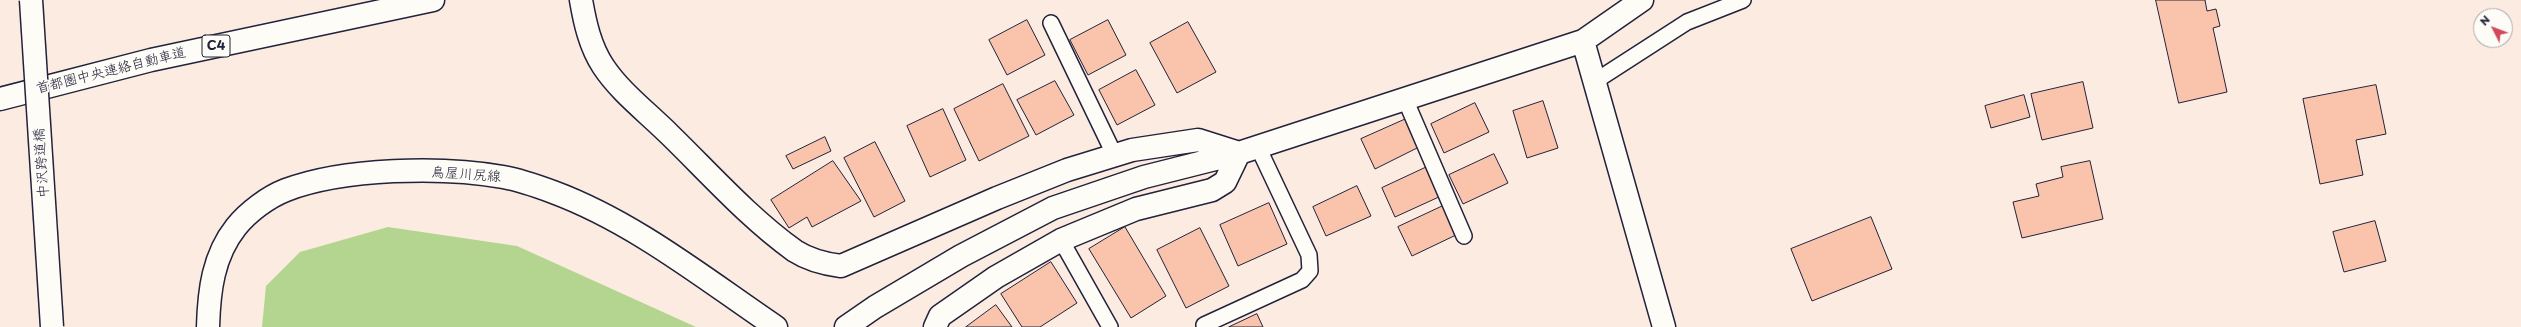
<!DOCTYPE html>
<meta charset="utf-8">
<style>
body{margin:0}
#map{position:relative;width:2521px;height:327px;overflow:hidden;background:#fcebe0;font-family:"Playpen Sans",sans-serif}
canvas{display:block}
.north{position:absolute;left:2473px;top:8px;width:40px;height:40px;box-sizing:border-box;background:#fdfcf7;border:1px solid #a5a5ac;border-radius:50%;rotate:312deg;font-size:11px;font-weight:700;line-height:16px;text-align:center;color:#22223b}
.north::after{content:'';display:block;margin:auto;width:14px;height:18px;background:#d1495b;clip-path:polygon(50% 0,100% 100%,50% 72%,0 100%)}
</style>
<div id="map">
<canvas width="2521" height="327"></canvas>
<div class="north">N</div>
</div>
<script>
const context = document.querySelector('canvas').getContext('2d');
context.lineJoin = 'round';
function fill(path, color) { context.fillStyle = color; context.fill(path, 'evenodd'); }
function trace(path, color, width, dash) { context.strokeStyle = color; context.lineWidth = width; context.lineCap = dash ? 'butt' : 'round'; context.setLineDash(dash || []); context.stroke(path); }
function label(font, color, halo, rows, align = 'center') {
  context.font = font + ' "Playpen Sans","Klee One",sans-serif'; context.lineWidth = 4; context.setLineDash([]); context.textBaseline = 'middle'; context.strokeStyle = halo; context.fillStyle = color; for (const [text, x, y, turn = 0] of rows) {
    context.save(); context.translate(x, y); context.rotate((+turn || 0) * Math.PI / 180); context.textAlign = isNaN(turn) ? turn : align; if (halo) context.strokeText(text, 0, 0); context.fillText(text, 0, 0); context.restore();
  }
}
fill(new Path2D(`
 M 388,227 L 517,246 L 696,327 L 262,327 L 266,286 L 300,252 Z`), '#b3d58f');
const building = new Path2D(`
 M 2156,0 L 2205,0 L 2207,11 L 2216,9 L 2220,26 L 2213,28 L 2227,92 L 2179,103 Z
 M 1027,20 L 1045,55 L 1007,75 L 989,40 Z
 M 1108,20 L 1126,55 L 1088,75 L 1070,40 Z
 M 1188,22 L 1216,72 L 1177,93 L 1150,43 Z
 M 1136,70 L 1155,105 L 1117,125 L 1099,90 Z
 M 1055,81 L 1074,115 L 1036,135 L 1017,100 Z
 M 2083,82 L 2093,128 L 2042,140 L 2031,94 Z
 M 1003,84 L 1029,136 L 979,161 L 954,109 Z
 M 2376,85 L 2386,134 L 2356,140 L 2363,175 L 2320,184 L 2303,99 Z
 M 2024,95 L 2030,117 L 1991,128 L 1985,106 Z
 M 1543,101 L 1558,148 L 1527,158 L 1513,111 Z
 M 1475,103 L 1489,132 L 1444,153 L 1431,124 Z
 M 943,109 L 966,160 L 930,177 L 907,126 Z
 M 1406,119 L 1419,147 L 1375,169 L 1361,139 Z
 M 825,137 L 831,151 L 793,169 L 786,156 Z
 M 875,142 L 905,201 L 874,217 L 844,158 Z
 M 1494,154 L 1508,183 L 1463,204 L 1449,175 Z
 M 833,161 L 861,201 L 812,227 L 807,217 L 789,228 L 771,200 Z
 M 2090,161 L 2103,219 L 2022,238 L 2013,202 L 2039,196 L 2036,184 L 2063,177 L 2061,167 Z
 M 1427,167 L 1441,196 L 1395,217 L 1382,188 Z
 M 1357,186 L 1371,216 L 1326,236 L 1313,207 Z
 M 1269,203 L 1287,244 L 1238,266 L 1220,225 Z
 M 1443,206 L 1456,235 L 1412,256 L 1398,227 Z
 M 1871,217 L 1892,269 L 1812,301 L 1791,249 Z
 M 2375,221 L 2386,261 L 2344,272 L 2333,232 Z
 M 1125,227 L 1166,296 L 1131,318 L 1089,249 Z
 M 1200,228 L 1229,286 L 1186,308 L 1157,250 Z
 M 1051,262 L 1077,303 L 1040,327 L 1022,327 L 1001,294 Z
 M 996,305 L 1012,327 L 966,327 Z
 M 1257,314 L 1263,327 L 1229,327 Z`);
fill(building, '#f9c3ac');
trace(building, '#22223b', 1);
const lane = new Path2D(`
 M 1051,23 L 1115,156
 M 1594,82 L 1687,22 L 1743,0
 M 1405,99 L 1464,236
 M 1061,240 L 1110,327
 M 1204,325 L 1302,280 L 1310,271 L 1309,255 L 1258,147`);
const street = new Path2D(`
 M 581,0 C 585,23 590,46 603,66 C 620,92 648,113 670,135 C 710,174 749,218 795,251 C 809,260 825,264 841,266 L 997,198 L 1067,170 L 1132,150 L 1198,140 L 1239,153
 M 1583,41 L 1664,327
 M 846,327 L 875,307 L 961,256 L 1053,208 L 1144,177 L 1239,153 L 1583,41 L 1642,0
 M 935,327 L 940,316 L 996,277 L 1061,240 L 1136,209 L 1212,190 L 1225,182 L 1239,153`);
const secondary = new Path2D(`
 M 208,327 C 209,291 213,256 236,227 C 248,212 268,197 286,190 C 344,168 442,166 503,177 C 520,180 537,186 553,192 C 634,222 705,279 776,327`);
const highway = new Path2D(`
 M 0,99 L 151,60 L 433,0`);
trace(lane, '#22223b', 18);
trace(street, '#22223b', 25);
trace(secondary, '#22223b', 25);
trace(highway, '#22223b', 25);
trace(lane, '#fdfcf7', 15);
trace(street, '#fdfcf7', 22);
trace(secondary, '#fdfcf7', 22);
trace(highway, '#fdfcf7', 22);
const streetBridge = new Path2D(`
 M 31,0 L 52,327`);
trace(streetBridge, '#22223b', 25, []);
trace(streetBridge, '#fdfcf7', 22);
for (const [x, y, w] of [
 [216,46,28]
]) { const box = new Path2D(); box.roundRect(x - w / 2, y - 11, w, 22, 3); context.fillStyle = '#fdfcf7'; context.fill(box); trace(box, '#22223b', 1); }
label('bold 13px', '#22223b', null, [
 ["C4",216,46]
]);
label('14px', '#22223b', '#fdfcf7', [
 ["首都圏中央連絡自動車道",111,71,-14],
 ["中沢跨道橋",42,163,-94],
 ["鳥屋川尻線",466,175,4]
]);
</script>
